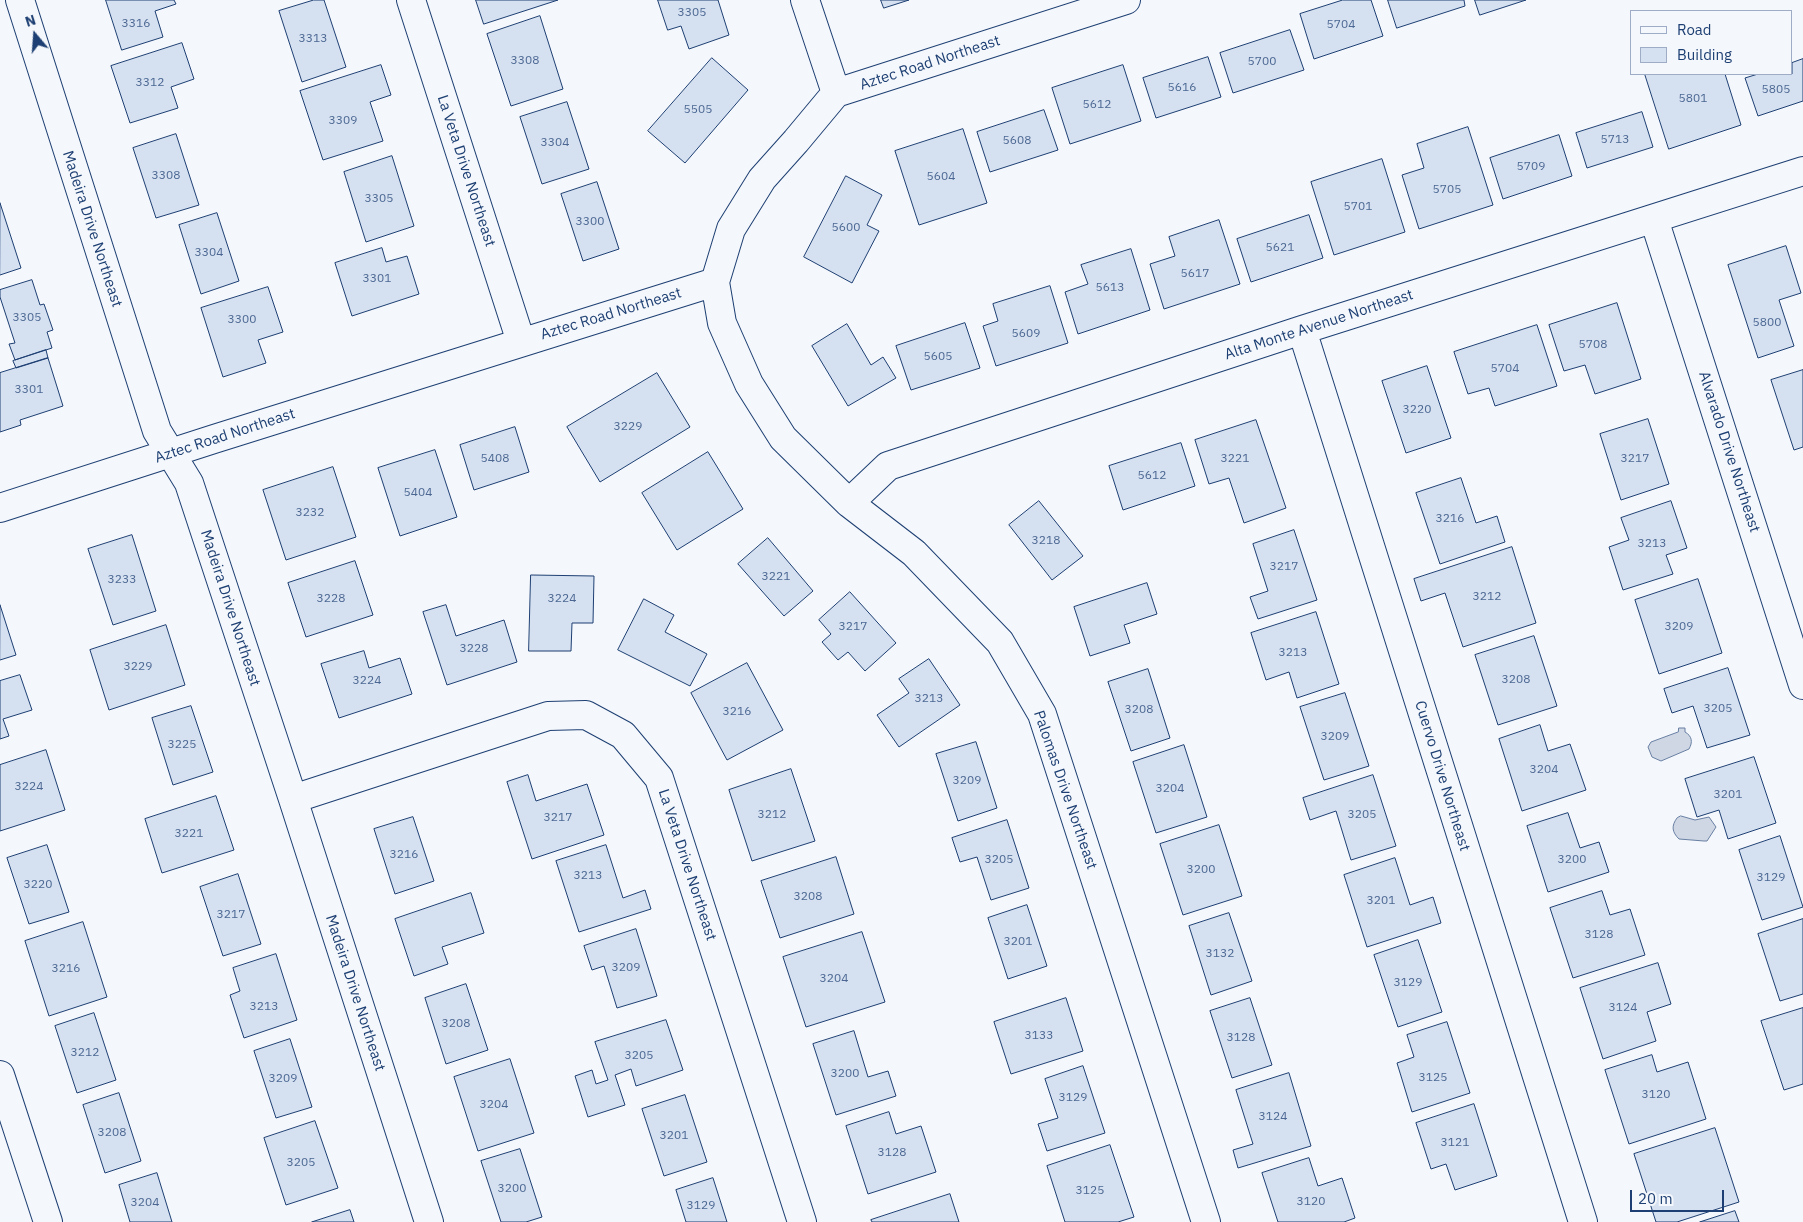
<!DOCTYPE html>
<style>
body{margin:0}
#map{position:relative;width:1803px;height:1222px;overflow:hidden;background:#f4f7fb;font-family:"IBM Plex Sans",sans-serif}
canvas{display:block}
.legend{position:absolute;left:1630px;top:10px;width:162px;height:65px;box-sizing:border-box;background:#f4f7fb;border:1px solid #9eadc5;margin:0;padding:6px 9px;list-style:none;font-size:15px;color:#1d3f73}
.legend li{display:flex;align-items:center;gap:10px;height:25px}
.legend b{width:25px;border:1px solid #9eadc5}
.north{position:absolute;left:10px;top:10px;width:50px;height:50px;-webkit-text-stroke:4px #f4f7fb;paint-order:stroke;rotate:342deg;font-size:14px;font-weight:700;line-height:20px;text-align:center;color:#1d3f73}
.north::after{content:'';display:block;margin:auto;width:18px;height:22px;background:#1d3f73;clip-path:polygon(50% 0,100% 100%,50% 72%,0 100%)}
.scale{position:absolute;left:1630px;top:1190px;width:94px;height:22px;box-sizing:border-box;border:2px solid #1d3f73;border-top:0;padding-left:6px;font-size:15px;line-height:18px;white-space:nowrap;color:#1d3f73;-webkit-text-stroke:4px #f4f7fb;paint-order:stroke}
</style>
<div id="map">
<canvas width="1803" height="1222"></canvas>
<ul class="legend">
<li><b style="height:6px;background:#f4f7fb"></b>Road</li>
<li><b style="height:14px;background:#d5e0f0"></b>Building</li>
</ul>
<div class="north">N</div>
<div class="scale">20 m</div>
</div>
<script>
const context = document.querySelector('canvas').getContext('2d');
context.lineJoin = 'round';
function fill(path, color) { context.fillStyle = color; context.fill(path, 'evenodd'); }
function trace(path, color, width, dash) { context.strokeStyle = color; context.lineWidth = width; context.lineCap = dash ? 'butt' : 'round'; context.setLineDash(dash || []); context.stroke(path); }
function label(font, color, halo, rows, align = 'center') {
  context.font = font + ' "IBM Plex Sans",sans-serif'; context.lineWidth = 4; context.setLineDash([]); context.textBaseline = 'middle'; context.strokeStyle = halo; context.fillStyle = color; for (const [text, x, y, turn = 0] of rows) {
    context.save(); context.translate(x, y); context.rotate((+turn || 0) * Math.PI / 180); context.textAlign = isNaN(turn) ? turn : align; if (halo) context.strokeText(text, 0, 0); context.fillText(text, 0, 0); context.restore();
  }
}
const water = new Path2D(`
 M 1679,728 L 1685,728 L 1685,732 C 1692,736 1693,742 1689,749 L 1661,761 L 1652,757 L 1648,747 L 1651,742 L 1678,732 Z
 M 1681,816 L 1695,820 L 1709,817 L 1716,827 L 1707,841 L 1704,841 L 1679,839 C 1672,832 1671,826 1677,818 Z`);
fill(water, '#cfd7e4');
trace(water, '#687fa3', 1);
const building = new Path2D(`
 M 106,0 L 174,0 L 176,4 L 155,11 L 163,37 L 122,50 Z
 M 314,0 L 324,0 L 346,67 L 302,82 L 279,11 Z
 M 476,0 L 558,0 L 484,24 Z
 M 658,0 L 718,0 L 729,35 L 689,49 L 681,26 L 668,30 Z
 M 881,0 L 909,0 L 884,8 Z
 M 1343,0 L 1371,0 L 1383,36 L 1314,59 L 1300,14 Z
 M 1388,0 L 1464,0 L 1465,6 L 1397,28 Z
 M 1475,0 L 1526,0 L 1480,15 Z
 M 540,16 L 563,89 L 511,106 L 487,34 Z
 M 1290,30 L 1304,70 L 1233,93 L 1220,53 Z
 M 182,43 L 194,79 L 171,87 L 178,108 L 130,123 L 111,66 Z
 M 1208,57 L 1221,97 L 1156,118 L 1143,78 Z
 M 712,58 L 748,90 L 685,163 L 648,131 Z
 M 1803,59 L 1803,101 L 1758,116 L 1745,78 L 1758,74 L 1792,74 L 1792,63 Z
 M 381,65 L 391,95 L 370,102 L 383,141 L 323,160 L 300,91 Z
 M 1123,65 L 1141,121 L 1070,144 L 1052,88 Z
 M 1645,74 L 1725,74 L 1741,125 L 1669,149 Z
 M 567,102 L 589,169 L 542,184 L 520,117 Z
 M 1044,110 L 1058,150 L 990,172 L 977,132 Z
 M 1642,112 L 1653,147 L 1587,168 L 1576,133 Z
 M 1468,127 L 1493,205 L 1419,229 L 1402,175 L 1424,168 L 1417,144 Z
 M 963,129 L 987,203 L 919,225 L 895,151 Z
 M 176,134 L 199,205 L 156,218 L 133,148 Z
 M 1559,135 L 1572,176 L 1503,199 L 1490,158 Z
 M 392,156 L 414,226 L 366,242 L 344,172 Z
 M 1382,159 L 1405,232 L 1334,255 L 1311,182 Z
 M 846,176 L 882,195 L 867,225 L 879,231 L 852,283 L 804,257 Z
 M 597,182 L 619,249 L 583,261 L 561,194 Z
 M 0,203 L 21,268 L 0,275 Z
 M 217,213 L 239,281 L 201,294 L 179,225 Z
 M 1309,215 L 1323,258 L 1251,282 L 1237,239 Z
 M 1219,220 L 1240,284 L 1164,309 L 1150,264 L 1175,256 L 1169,237 Z
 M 1786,246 L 1801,293 L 1779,300 L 1794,346 L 1758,358 L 1728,265 Z
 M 382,248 L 386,262 L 407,256 L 419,294 L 352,316 L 335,263 Z
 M 1131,249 L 1150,310 L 1078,334 L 1065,292 L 1088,284 L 1081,265 Z
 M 32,280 L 40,305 L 44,304 L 53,330 L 47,332 L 52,348 L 15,360 L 9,344 L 15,343 L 0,297 L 0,290 Z
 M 1050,286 L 1068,343 L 996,366 L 983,326 L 998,321 L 993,304 Z
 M 268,287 L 283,332 L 258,340 L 266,363 L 223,377 L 201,308 Z
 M 1617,303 L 1641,379 L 1595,394 L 1585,365 L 1564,371 L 1549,325 Z
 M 965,323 L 980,368 L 911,390 L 896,346 Z
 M 847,324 L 871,365 L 883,357 L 896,378 L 848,406 L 812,346 Z
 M 1537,325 L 1557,386 L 1495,406 L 1489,388 L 1468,394 L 1454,352 Z
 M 46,350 L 48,358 L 16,368 L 13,361 Z
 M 48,358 L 63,406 L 20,420 L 21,425 L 0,432 L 0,373 Z
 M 1427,366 L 1451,438 L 1406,453 L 1382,381 Z
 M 1803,370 L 1803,447 L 1794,450 L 1771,380 Z
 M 657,373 L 690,427 L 600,482 L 567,427 Z
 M 1648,419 L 1669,484 L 1621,500 L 1600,434 Z
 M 1256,420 L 1286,508 L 1244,523 L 1229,478 L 1209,484 L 1195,440 Z
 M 515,427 L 529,472 L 474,490 L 460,445 Z
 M 1181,443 L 1195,486 L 1123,510 L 1109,466 Z
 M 435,450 L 457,517 L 400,536 L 378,468 Z
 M 708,452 L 743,509 L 677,550 L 642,493 Z
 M 333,467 L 356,537 L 286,560 L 263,490 Z
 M 1461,478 L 1476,523 L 1497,516 L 1505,542 L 1440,564 L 1416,493 Z
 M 1039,501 L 1083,556 L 1052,580 L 1009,525 Z
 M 1671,501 L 1687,548 L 1666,555 L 1673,574 L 1623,590 L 1609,547 L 1629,540 L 1621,518 Z
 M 1294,530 L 1317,600 L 1258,619 L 1250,597 L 1268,591 L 1253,544 Z
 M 132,535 L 156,611 L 113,625 L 88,549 Z
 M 768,538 L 813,591 L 784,616 L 738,564 Z
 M 1512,547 L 1536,623 L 1463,647 L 1445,593 L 1421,601 L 1414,579 Z
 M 355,561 L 373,615 L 306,637 L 288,583 Z
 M 531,575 L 594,576 L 593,623 L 572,623 L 571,651 L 529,651 Z
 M 1698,579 L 1722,653 L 1659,674 L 1635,600 Z
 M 1147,583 L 1157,614 L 1124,625 L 1130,643 L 1090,656 L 1074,607 Z
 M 850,592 L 896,643 L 865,671 L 848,652 L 838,660 L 822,642 L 831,634 L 819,620 Z
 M 644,599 L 674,615 L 665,632 L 707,654 L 690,686 L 618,650 Z
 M 0,605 L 16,655 L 0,660 Z
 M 446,605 L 456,636 L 504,620 L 517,662 L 447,685 L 423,612 Z
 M 1316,612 L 1339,684 L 1297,698 L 1289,672 L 1266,680 L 1251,633 Z
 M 166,625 L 185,685 L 109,710 L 90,650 Z
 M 1534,636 L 1557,706 L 1498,725 L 1475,655 Z
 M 364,651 L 369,668 L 400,658 L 412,694 L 339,718 L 321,664 Z
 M 929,659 L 960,705 L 899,747 L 877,715 L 909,693 L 899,679 Z
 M 747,663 L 783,730 L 727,760 L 691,693 Z
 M 1728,668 L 1750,735 L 1707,748 L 1693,706 L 1672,713 L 1664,689 Z
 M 1148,669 L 1170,738 L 1131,751 L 1108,682 Z
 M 20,675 L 32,710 L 3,719 L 9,736 L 0,739 L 0,681 Z
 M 1345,693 L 1369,766 L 1324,780 L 1300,707 Z
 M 191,706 L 213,772 L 173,785 L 152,718 Z
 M 1540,725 L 1548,751 L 1570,744 L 1586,790 L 1522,811 L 1499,739 Z
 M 976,742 L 997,808 L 958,821 L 936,754 Z
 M 1184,745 L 1207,817 L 1156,833 L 1133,762 Z
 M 46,750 L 65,810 L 0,831 L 0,765 Z
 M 1754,757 L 1776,823 L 1728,839 L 1719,810 L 1697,817 L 1685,779 Z
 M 791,769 L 815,841 L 752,861 L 729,790 Z
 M 528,775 L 536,801 L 587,784 L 604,835 L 532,859 L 507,782 Z
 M 1373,775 L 1396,846 L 1351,860 L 1336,811 L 1310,820 L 1303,798 Z
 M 216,796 L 234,850 L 162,873 L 145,819 Z
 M 1568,813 L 1580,848 L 1599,842 L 1609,872 L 1548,892 L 1527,826 Z
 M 413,817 L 434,881 L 395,894 L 374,829 Z
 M 1007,820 L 1029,888 L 991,900 L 977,857 L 960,862 L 952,838 Z
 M 1219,825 L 1242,896 L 1183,915 L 1160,844 Z
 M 1780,836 L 1803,907 L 1762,920 L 1739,850 Z
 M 47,845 L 69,912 L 29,924 L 7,858 Z
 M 606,845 L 623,898 L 645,890 L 651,909 L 579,932 L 556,861 Z
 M 836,857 L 854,914 L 780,938 L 761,881 Z
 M 1395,858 L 1410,905 L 1433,897 L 1441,923 L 1367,947 L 1344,875 Z
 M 238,874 L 261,944 L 223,956 L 200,887 Z
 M 1602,891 L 1610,915 L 1630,909 L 1645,955 L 1573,978 L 1550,908 Z
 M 471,893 L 484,933 L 442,947 L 448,964 L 414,976 L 395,919 Z
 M 1027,905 L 1047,966 L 1008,979 L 988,918 Z
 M 1229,913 L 1252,981 L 1211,995 L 1189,926 Z
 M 1803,919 L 1803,994 L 1780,1001 L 1758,934 Z
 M 83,922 L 107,997 L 49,1016 L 25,941 Z
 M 636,929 L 657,996 L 617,1008 L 604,966 L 592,970 L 584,946 Z
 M 862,932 L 885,1002 L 806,1027 L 783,957 Z
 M 1418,940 L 1442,1012 L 1398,1027 L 1374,955 Z
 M 276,954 L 297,1020 L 244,1038 L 230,995 L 240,991 L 233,968 Z
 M 1658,963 L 1671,1004 L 1647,1012 L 1656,1041 L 1603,1059 L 1580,988 Z
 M 466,984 L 488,1050 L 446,1064 L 425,998 Z
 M 1066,998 L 1083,1051 L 1011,1074 L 994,1022 Z
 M 1250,998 L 1272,1065 L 1232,1078 L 1210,1011 Z
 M 1803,1008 L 1803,1084 L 1784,1090 L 1761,1021 Z
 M 94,1013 L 116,1080 L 77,1093 L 55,1026 Z
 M 666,1020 L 683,1070 L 636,1086 L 631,1069 L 615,1075 L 625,1105 L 588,1117 L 575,1076 L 592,1070 L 596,1084 L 608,1080 L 595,1042 Z
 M 1447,1022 L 1470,1093 L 1412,1112 L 1397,1063 L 1414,1057 L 1407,1035 Z
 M 854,1031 L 868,1077 L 888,1071 L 896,1096 L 836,1115 L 813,1044 Z
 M 290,1039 L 312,1107 L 276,1118 L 254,1051 Z
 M 1652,1055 L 1657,1072 L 1688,1062 L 1706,1119 L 1629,1144 L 1605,1070 Z
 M 510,1059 L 534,1133 L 478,1151 L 454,1077 Z
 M 1083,1066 L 1105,1133 L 1047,1151 L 1038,1124 L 1058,1118 L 1045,1079 Z
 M 1289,1073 L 1311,1146 L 1238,1168 L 1233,1150 L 1253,1144 L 1236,1090 Z
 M 119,1093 L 141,1161 L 105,1173 L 83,1105 Z
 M 685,1095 L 707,1162 L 664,1176 L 642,1109 Z
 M 1474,1104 L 1497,1176 L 1455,1190 L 1446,1164 L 1431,1169 L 1416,1123 Z
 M 889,1112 L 896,1134 L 921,1126 L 936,1172 L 868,1194 L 846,1126 Z
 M 315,1121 L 338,1188 L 286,1205 L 264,1138 Z
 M 1715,1128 L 1739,1202 L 1677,1222 L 1656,1222 L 1634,1154 Z
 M 1110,1145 L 1134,1217 L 1118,1222 L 1065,1222 L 1047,1166 Z
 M 520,1149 L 542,1217 L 526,1222 L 501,1222 L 481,1161 Z
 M 1309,1158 L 1318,1186 L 1342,1178 L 1355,1218 L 1344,1222 L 1278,1222 L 1262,1173 Z
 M 157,1173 L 172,1222 L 130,1222 L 119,1185 Z
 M 713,1178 L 727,1222 L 686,1222 L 676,1190 Z
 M 950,1194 L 959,1222 L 872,1222 L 871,1220 Z
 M 350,1210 L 354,1222 L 312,1222 Z
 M 1735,1211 L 1739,1222 L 1700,1222 Z`);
fill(building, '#d5e0f0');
trace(building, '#1d3f73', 1);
const minor = new Path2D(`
 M 20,0 L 157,431 L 189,483 L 293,799 L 429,1222
 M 411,0 L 521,342
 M 805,0 L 836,93
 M 1126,0 L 836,93 L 796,141 L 762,179 L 731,229 L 715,282 L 722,323 L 749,384 L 783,438 L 849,503 L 914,553 L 1000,642 L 1042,714 L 1206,1222
 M 1654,219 L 1803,685
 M 1302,330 L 1583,1222
 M 849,503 L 888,466 L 1302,330 L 1803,171
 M 0,508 L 214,439 L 715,282
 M 293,799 L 548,716 L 586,715 L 623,735 L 659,778 L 802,1222
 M 0,1075 L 48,1222`);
trace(minor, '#1d3f73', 30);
trace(minor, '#f4f7fb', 28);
label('12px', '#4b6792', null, [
 ["3305",692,13],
 ["3316",136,24],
 ["5704",1341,25],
 ["3313",313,39],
 ["3308",525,61],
 ["5700",1262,62],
 ["3312",150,83],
 ["5616",1182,88],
 ["5805",1776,90],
 ["5801",1693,99],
 ["5612",1097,105],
 ["5505",698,110],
 ["3309",343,121],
 ["5713",1615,140],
 ["5608",1017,141],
 ["3304",555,143],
 ["5709",1531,167],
 ["3308",166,176],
 ["5604",941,177],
 ["5705",1447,190],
 ["3305",379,199],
 ["5701",1358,207],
 ["3300",590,222],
 ["5600",846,228],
 ["5621",1280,248],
 ["3304",209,253],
 ["5617",1195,274],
 ["3301",377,279],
 ["5613",1110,288],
 ["3305",27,318],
 ["3300",242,320],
 ["5800",1767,323],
 ["5609",1026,334],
 ["5708",1593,345],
 ["5605",938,357],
 ["5704",1505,369],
 ["3301",29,390],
 ["3220",1417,410],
 ["3229",628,427],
 ["5408",495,459],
 ["3221",1235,459],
 ["3217",1635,459],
 ["5612",1152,476],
 ["5404",418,493],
 ["3232",310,513],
 ["3216",1450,519],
 ["3218",1046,541],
 ["3213",1652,544],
 ["3217",1284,567],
 ["3221",776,577],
 ["3233",122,580],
 ["3212",1487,597],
 ["3228",331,599],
 ["3224",562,599],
 ["3217",853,627],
 ["3209",1679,627],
 ["3228",474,649],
 ["3213",1293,653],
 ["3229",138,667],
 ["3208",1516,680],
 ["3224",367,681],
 ["3213",929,699],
 ["3205",1718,709],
 ["3208",1139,710],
 ["3216",737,712],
 ["3209",1335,737],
 ["3225",182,745],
 ["3204",1544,770],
 ["3209",967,781],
 ["3224",29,787],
 ["3204",1170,789],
 ["3201",1728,795],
 ["3212",772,815],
 ["3205",1362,815],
 ["3217",558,818],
 ["3221",189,834],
 ["3216",404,855],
 ["3205",999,860],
 ["3200",1572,860],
 ["3200",1201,870],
 ["3213",588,876],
 ["3129",1771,878],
 ["3220",38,885],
 ["3208",808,897],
 ["3201",1381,901],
 ["3217",231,915],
 ["3128",1599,935],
 ["3201",1018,942],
 ["3132",1220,954],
 ["3209",626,968],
 ["3216",66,969],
 ["3204",834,979],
 ["3129",1408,983],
 ["3213",264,1007],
 ["3124",1623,1008],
 ["3208",456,1024],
 ["3133",1039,1036],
 ["3128",1241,1038],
 ["3212",85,1053],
 ["3205",639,1056],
 ["3200",845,1074],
 ["3125",1433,1078],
 ["3209",283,1079],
 ["3120",1656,1095],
 ["3129",1073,1098],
 ["3204",494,1105],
 ["3124",1273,1117],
 ["3208",112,1133],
 ["3201",674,1136],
 ["3121",1455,1143],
 ["3128",892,1153],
 ["3205",301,1163],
 ["3200",512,1189],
 ["3125",1090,1191],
 ["3120",1311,1202],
 ["3204",145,1203],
 ["3129",701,1206]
]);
label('15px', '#1d3f73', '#f4f7fb', [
 ["Aztec Road Northeast",930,63,-18],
 ["La Veta Drive Northeast",466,171,72],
 ["Madeira Drive Northeast",92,229,72],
 ["Aztec Road Northeast",611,314,-17],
 ["Alta Monte Avenue Northeast",1319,325,-18],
 ["Aztec Road Northeast",225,436,-18],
 ["Alvarado Drive Northeast",1729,452,72],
 ["Madeira Drive Northeast",230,608,72],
 ["Cuervo Drive Northeast",1442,776,73],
 ["Palomas Drive Northeast",1065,790,71],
 ["La Veta Drive Northeast",687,865,72],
 ["Madeira Drive Northeast",355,993,72]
]);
</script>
